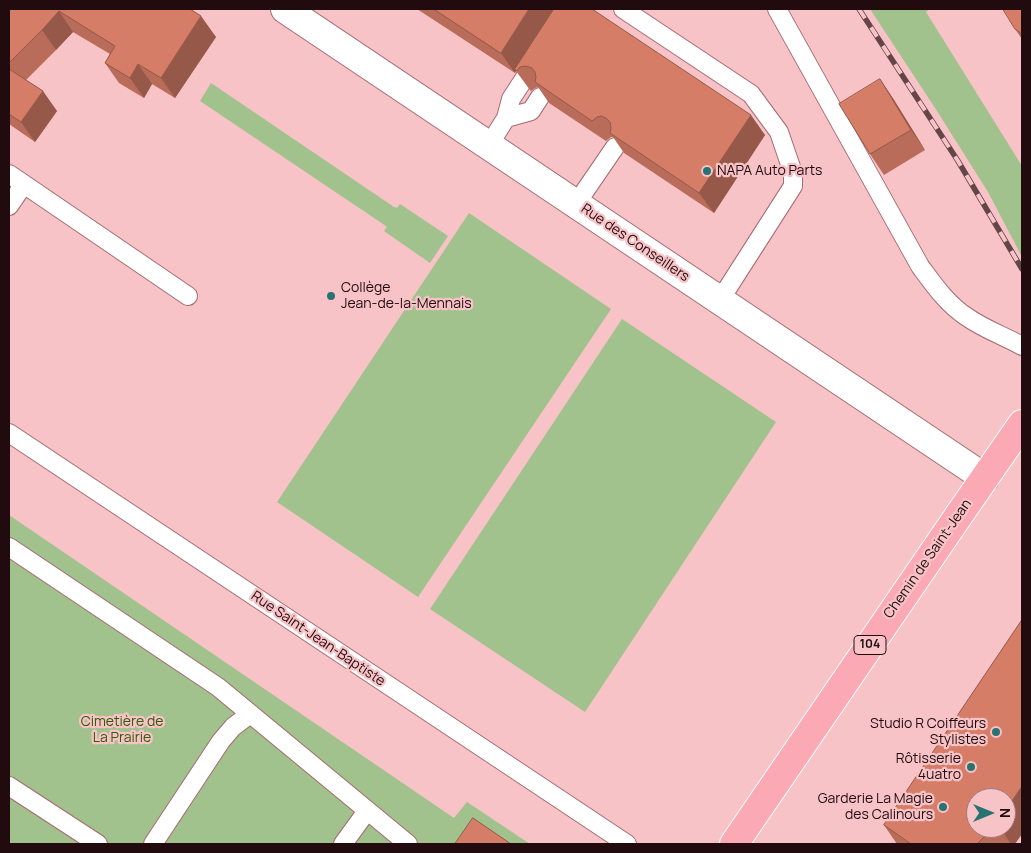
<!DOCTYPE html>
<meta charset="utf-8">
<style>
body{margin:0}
#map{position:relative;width:1031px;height:853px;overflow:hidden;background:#f7c3c7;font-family:Manrope,sans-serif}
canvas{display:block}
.frame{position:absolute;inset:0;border:10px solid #210b0e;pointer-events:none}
.north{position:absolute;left:966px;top:788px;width:50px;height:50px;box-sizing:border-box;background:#f7c3c7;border:1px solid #a1797d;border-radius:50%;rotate:90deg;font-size:14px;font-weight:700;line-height:20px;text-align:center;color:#210b0e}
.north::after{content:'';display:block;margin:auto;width:18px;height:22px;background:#287372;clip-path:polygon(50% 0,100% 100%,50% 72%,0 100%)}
</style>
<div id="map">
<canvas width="1031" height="853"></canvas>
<div class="frame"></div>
<div class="north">N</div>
</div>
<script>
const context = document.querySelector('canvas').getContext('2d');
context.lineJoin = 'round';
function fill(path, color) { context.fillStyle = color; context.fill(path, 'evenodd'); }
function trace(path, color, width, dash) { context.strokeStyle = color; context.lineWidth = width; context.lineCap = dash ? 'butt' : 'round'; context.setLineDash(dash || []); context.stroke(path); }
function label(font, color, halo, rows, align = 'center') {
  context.font = font + ' Manrope,sans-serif'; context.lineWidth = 4.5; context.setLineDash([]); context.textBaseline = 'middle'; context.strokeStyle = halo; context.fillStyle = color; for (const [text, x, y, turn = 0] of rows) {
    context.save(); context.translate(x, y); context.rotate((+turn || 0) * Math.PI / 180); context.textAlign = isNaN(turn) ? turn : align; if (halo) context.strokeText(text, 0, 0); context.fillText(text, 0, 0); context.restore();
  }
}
fill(new Path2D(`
 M 870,9 L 929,9 L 926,12 L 1022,166 L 1022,257 L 988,192 L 937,111 Z
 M 211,83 L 394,207 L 397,208 L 400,204 L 448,236 L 430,263 L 384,231 L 387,227 L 383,224 L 200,101 Z
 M 469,213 L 611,309 L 418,597 L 277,502 Z
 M 622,319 L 776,422 L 585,712 L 430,609 Z
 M 9,515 L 454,818 L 467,802 L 530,844 L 9,844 Z`), '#a1c18d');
const service = new Path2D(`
 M 623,9 L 751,94 L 779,132 L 793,173 L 793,186 L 720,300
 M 777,9 L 920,266 C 934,285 947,304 967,317 C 984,329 1004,336 1022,346
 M 506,118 L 531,111 L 540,97
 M 489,145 L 506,118 L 511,99 L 535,62
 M 9,174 L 188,296
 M 576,204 L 615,147
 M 9,206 L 24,184
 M 9,433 L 627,844
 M 9,547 L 218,687 L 408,844
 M 9,786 L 98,844
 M 153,844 L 221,741 L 233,727 L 250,714
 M 343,844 L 367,811`);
const minor = new Path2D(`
 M 285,9 L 985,478`);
const primary = new Path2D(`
 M 734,844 L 959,515 L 1022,424`);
trace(service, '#a56b70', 20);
trace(minor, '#a56b70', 30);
trace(primary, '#fff', 30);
trace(service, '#fff', 18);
trace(minor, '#fff', 28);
trace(primary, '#fba9b4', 28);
const rail = new Path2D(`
 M 859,9 L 958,161 L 1022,269`);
trace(rail, '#644548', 5.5);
trace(rail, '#f7c3c7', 4, [11]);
fill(new Path2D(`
 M 9,9 L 190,9 L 216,37 L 175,98 L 152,84 L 144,98 L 119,83 L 105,63 L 110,54 L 73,32 L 56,50 L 26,80 L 57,111 L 35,142 L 9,124 Z
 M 417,9 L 592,9 L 765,135 L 714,213 L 624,153 L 613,137 L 611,137 L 606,141 L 549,103 L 538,87 L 535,88 L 531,91 L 530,90 L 516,71 L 515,73 Z
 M 1022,9 L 1022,39 L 1015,29 Z
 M 880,79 L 894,100 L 925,150 L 884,175 L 870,154 Z
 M 1022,620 L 1015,844 L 897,844 L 884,825 ZM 1006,798 L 1006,828 L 976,828 Z`), '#b86c59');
fill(new Path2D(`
 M 529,9 L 557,9 L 515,69 L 516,71 L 515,73 L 501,53 Z
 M 59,11 L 73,32 L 56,50 L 42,30 Z
 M 201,16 L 216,37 L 175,98 L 161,78 Z
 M 138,64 L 152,84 L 144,98 L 130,78 Z
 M 880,79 L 894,100 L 925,150 L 911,130 Z
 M 43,91 L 57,111 L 35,142 L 21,122 Z
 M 751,115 L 765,135 L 714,213 L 699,193 Z
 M 1022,786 L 1022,834 L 1015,844 L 1011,844 L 1000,828 L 1006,828 L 1006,810 Z`), '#965849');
const building = new Path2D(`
 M 9,9 L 190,9 L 201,16 L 161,78 L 138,64 L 130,78 L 105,63 L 115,46 L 59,11 L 42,30 L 9,63 Z
 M 434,9 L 529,9 L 501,53 Z
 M 554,9 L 592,9 L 751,115 L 699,193 L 610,133 L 611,128 L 610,122 L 606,118 L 601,116 L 597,117 L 592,121 L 535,82 L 536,77 L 535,72 L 532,68 L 526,66 L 520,67 L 517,71 L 515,69 Z
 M 1003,9 L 1022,9 L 1022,34 L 1015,29 Z
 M 9,69 L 43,91 L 21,122 L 9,114 Z
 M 880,79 L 911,130 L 870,154 L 839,104 Z
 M 1022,620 L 1022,786 L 1006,810 L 1006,798 L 976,798 L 976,828 L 993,828 L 977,844 L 911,844 L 884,825 Z
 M 473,818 L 511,844 L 455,844 Z`);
fill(building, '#d67d68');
trace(building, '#965849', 1);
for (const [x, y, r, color] of [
 [707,171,5,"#287372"],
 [331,296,5,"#287372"],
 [996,732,5,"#287372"],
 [971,767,5,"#287372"],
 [943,807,5,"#287372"]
]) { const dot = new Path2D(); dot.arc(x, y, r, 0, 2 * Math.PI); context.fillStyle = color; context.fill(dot); trace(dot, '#f7c3c7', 2); }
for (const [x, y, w] of [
 [870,645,32]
]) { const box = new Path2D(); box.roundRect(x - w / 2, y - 9.5, w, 19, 4); context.fillStyle = '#f7c3c7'; context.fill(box); trace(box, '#210b0e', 1); }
label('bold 12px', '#210b0e', null, [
 ["104",870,645]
]);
label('14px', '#210b0e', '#f7c3c7', [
 ["NAPA Auto Parts",717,171,"left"],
 ["Collège",341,288,"left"],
 ["Jean-de-la-Mennais",341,304,"left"],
 ["Studio R Coiffeurs",986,724],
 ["Stylistes",986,740],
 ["Rôtisserie",961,759],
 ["4uatro",961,775],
 ["Garderie La Magie",933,799],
 ["des Calinours",933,815]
], 'right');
label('14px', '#210b0e', '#f7c3c7', [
 ["Rue des Conseillers",635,243,34],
 ["Chemin de Saint-Jean",928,559,-55],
 ["Rue Saint-Jean-Baptiste",318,639,34]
]);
label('14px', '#315b06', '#f7c3c7', [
 ["Cimetière de",122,722],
 ["La Prairie",122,738]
]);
</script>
